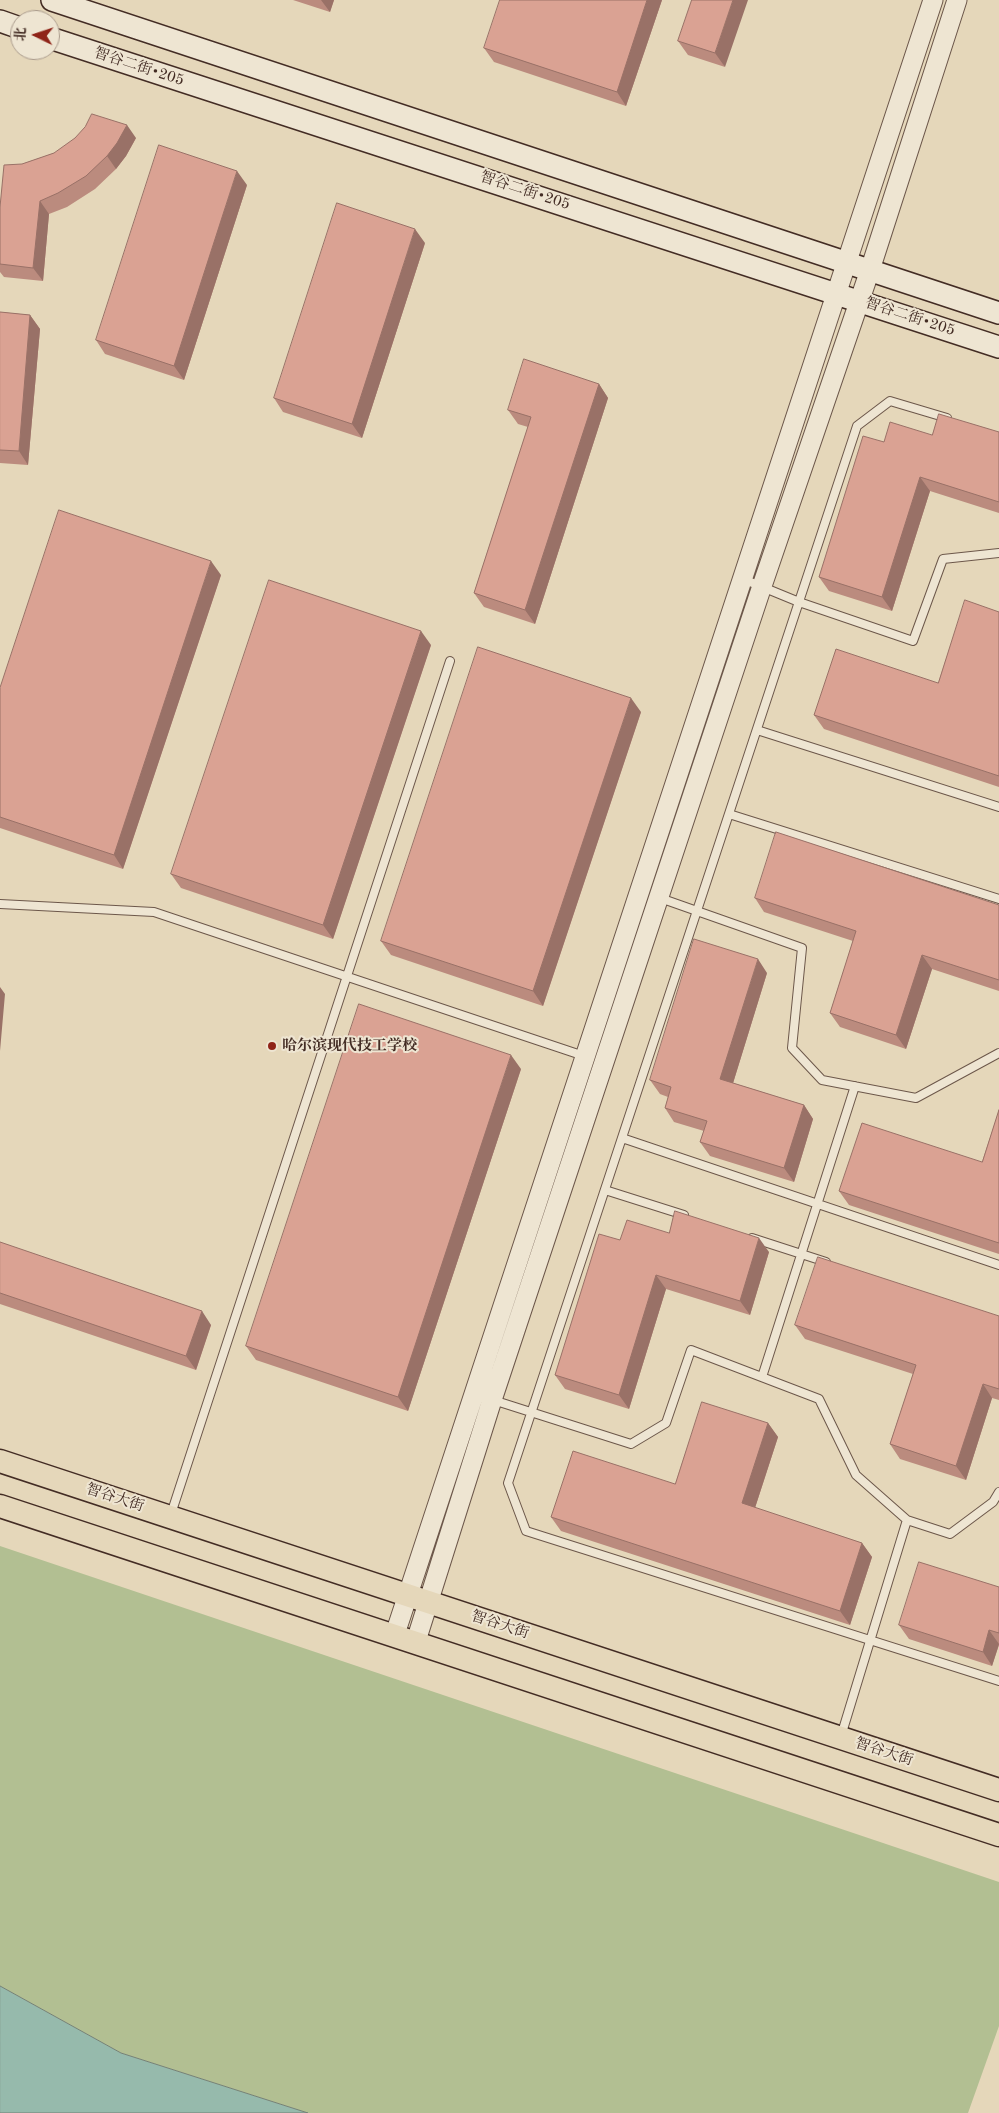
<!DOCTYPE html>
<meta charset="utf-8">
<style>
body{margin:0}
#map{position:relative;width:999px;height:2113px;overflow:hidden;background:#e5d7ba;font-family:"Old Standard TT","Noto Serif SC",serif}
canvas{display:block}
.north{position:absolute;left:10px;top:10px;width:50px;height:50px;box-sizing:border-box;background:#eee5d2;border:1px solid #aa9b8c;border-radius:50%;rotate:274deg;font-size:14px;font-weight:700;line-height:20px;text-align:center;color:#432c24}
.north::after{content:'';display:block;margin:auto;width:18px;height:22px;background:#8f2418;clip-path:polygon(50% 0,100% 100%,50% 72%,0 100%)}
</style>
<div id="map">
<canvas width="999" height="2113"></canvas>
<div class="north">北</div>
</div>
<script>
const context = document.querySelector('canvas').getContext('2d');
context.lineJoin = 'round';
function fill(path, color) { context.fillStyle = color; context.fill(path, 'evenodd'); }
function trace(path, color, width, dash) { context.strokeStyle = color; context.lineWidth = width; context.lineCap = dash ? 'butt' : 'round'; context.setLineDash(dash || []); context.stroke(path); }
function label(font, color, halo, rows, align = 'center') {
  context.font = font + ' "Old Standard TT","Noto Serif SC",serif'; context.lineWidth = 4; context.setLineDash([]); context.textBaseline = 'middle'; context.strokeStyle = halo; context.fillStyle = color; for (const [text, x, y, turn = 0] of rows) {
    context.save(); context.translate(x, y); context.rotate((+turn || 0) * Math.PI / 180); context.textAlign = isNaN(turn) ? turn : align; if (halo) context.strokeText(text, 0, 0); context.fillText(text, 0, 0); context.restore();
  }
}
fill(new Path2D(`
 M 0,1546 L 999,1882 L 999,2026 L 968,2113 L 308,2113 L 121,2053 L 0,1986 Z`), '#b2bf92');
const water = new Path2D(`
 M 0,1986 L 121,2053 L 308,2113 L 0,2113 Z`);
fill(water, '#96baac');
trace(water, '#758176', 1);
const service = new Path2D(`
 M 947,418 L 890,401 L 857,426 L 508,1483 L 526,1531 L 999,1681
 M 743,579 L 799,602 L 913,641 L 943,559 L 999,553
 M 757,730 L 999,807
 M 729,814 L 999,899
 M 660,898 L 802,948 L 792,1048 L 822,1080 L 916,1098 L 999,1053
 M 0,904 L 154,912 L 584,1056
 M 622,1138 L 999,1265
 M 605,1190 L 684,1215
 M 752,1238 L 826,1262
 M 762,1377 L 855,1086
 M 493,1400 L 631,1444 L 666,1423 L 691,1350 L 819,1399 L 856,1475 L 907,1520 L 950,1534 L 993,1502 L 999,1492
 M 171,1514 L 450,661
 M 841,1736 L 907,1520`);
const tertiary = new Path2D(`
 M 395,1634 L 933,0
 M 416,1641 L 492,1400 L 762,586 L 870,270 L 957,0`);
const secondary = new Path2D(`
 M 52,0 L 999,313
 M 0,21 L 20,28
 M 50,38 L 999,347`);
const primary = new Path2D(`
 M 0,1461 L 999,1790
 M 0,1506 L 999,1835`);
trace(service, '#6c574a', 10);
trace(tertiary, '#6c574a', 21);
trace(secondary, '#432c24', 24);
trace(primary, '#432c24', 25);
trace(service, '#eee5d2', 8);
trace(tertiary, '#eee5d2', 19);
trace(secondary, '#eee5d2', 21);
trace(primary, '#e5d7ba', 22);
fill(new Path2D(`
 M 293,0 L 334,0 L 330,12 Z
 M 662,0 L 626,106 L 494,62 L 484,48 Z
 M 692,0 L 725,67 L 688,55 L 678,41 Z
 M 136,138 L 126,156 L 116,169 L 95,189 L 67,207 L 49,214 L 43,281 L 4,277 L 0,272 L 0,207 L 22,164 L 54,153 Z
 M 247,185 L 184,380 L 105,354 L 96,340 Z
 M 425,243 L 362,438 L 283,412 L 274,398 Z
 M 0,312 L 30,315 L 40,329 L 28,465 L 0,463 Z
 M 599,384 L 608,398 L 535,624 L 484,607 L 474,593 L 528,427 L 518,424 L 508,410 Z
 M 999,432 L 999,513 L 930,491 L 892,611 L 829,591 L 819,577 L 884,442 Z
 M 221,575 L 123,869 L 0,828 L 0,688 Z
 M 999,612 L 999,787 L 824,729 L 814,715 L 938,683 Z
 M 431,645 L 333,939 L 181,888 L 171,874 Z
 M 641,712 L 543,1006 L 391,955 L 381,941 Z
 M 755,898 L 999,905 L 999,991 L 932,969 L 906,1049 L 840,1027 L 830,1013 L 853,941 L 764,912 Z
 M 767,973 L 733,1083 L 804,1105 L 813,1119 L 794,1182 L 710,1156 L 700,1142 L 704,1131 L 674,1122 L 665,1108 L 668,1097 L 660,1094 L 650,1080 Z
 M 521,1069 L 408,1411 L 256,1360 L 246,1346 Z
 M 999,1110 L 999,1254 L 849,1205 L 839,1191 L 982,1162 Z
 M 669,1233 L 769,1252 L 750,1315 L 666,1289 L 629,1409 L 565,1389 L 555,1375 L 620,1240 Z
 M 0,1242 L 211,1325 L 196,1370 L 0,1304 Z
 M 999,1316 L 999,1400 L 992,1398 L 966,1480 L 900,1459 L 890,1444 L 913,1374 L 805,1339 L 795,1325 Z
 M 768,1423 L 778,1437 L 755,1508 L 862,1543 L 872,1557 L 850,1625 L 561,1531 L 551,1517 L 675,1484 Z
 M 999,1587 L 999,1645 L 992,1666 L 909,1639 L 899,1625 Z`), '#bb8b7e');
fill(new Path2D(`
 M 321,0 L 334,0 L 330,12 Z
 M 647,0 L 662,0 L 626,106 L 617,92 Z
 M 733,0 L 748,0 L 725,67 L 715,53 Z
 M 127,125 L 136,138 L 126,156 L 116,169 L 107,156 Z
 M 237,171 L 247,185 L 184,380 L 174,366 Z
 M 40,201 L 49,214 L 43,281 L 33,268 Z
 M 415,229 L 425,243 L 362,438 L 352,424 Z
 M 30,315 L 40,329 L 28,465 L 19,451 Z
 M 599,384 L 608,398 L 535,624 L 525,610 Z
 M 920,477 L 930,491 L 892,611 L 882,597 Z
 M 211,561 L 221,575 L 123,869 L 114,855 Z
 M 421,631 L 431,645 L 333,939 L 323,925 Z
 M 631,698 L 641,712 L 543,1006 L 533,991 Z
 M 922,955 L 932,969 L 906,1049 L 896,1035 Z
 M 758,959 L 767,973 L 730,1093 L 720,1079 Z
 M 0,987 L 5,994 L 0,1051 Z
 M 511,1055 L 521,1069 L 408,1411 L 398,1397 Z
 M 804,1105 L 813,1119 L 794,1182 L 784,1168 Z
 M 759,1238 L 769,1252 L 750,1315 L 740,1301 Z
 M 656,1275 L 666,1289 L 629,1409 L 619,1395 Z
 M 202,1311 L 211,1325 L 196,1370 L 186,1356 Z
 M 983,1384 L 992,1398 L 966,1480 L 956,1466 Z
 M 768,1423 L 778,1437 L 752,1517 L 742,1503 Z
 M 862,1543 L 872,1557 L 850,1625 L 840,1611 Z
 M 989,1630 L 999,1644 L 992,1666 L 983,1652 Z`), '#997167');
const building = new Path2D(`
 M 500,0 L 647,0 L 617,92 L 484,48 Z
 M 692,0 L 733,0 L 715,53 L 678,41 Z
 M 92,114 L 127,125 L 117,143 L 107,156 L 86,176 L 58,193 L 40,201 L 33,268 L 0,264 L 0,207 L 4,165 L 22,164 L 54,153 L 75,138 L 85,127 Z
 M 159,145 L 237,171 L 174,366 L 96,340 Z
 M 337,203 L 415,229 L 352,424 L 274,398 Z
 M 0,312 L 30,315 L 19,451 L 0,450 Z
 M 524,359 L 599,384 L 525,610 L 474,593 L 531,417 L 508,410 Z
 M 939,414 L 999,432 L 999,502 L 920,477 L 882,597 L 819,577 L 863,436 L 884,442 L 890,422 L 932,435 Z
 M 59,510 L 211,561 L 114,855 L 0,817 L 0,688 Z
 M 269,580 L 421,631 L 323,925 L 171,874 Z
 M 965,600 L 999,612 L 999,776 L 814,715 L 836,649 L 938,683 Z
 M 478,647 L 631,698 L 533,991 L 381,941 Z
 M 776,832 L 999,905 L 999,980 L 922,955 L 896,1035 L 830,1013 L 856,931 L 755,898 Z
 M 694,939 L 758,959 L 720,1079 L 804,1105 L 784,1168 L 700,1142 L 707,1121 L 665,1108 L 671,1087 L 650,1080 Z
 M 359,1004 L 511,1055 L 398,1397 L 246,1346 Z
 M 999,1110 L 999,1243 L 839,1191 L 862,1123 L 982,1162 Z
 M 675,1211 L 759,1238 L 740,1301 L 656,1275 L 619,1395 L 555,1375 L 599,1234 L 620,1240 L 627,1220 L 669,1233 Z
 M 0,1242 L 202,1311 L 186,1356 L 0,1293 Z
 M 818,1257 L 999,1316 L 999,1389 L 983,1384 L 956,1466 L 890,1444 L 916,1365 L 795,1325 Z
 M 702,1402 L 768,1423 L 742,1503 L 862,1543 L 840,1611 L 551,1517 L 573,1451 L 675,1484 Z
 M 919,1562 L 999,1587 L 999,1633 L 989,1630 L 983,1652 L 899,1625 Z`);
fill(building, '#daa293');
trace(building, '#997167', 1);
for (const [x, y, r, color] of [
 [272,1046,5,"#8f2418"]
]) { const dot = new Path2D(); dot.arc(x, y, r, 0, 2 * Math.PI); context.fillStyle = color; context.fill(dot); trace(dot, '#eee5d2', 2); }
label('15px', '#432c24', '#eee5d2', [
 ["智谷二街•205",139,67,18],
 ["智谷二街•205",525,191,18],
 ["智谷二街•205",910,317,18],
 ["智谷大街",115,1498,18],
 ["智谷大街",500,1625,18],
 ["智谷大街",884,1752,18]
]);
label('bold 15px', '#432c24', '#eee5d2', [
 ["哈尔滨现代技工学校",282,1046]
], 'left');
</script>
